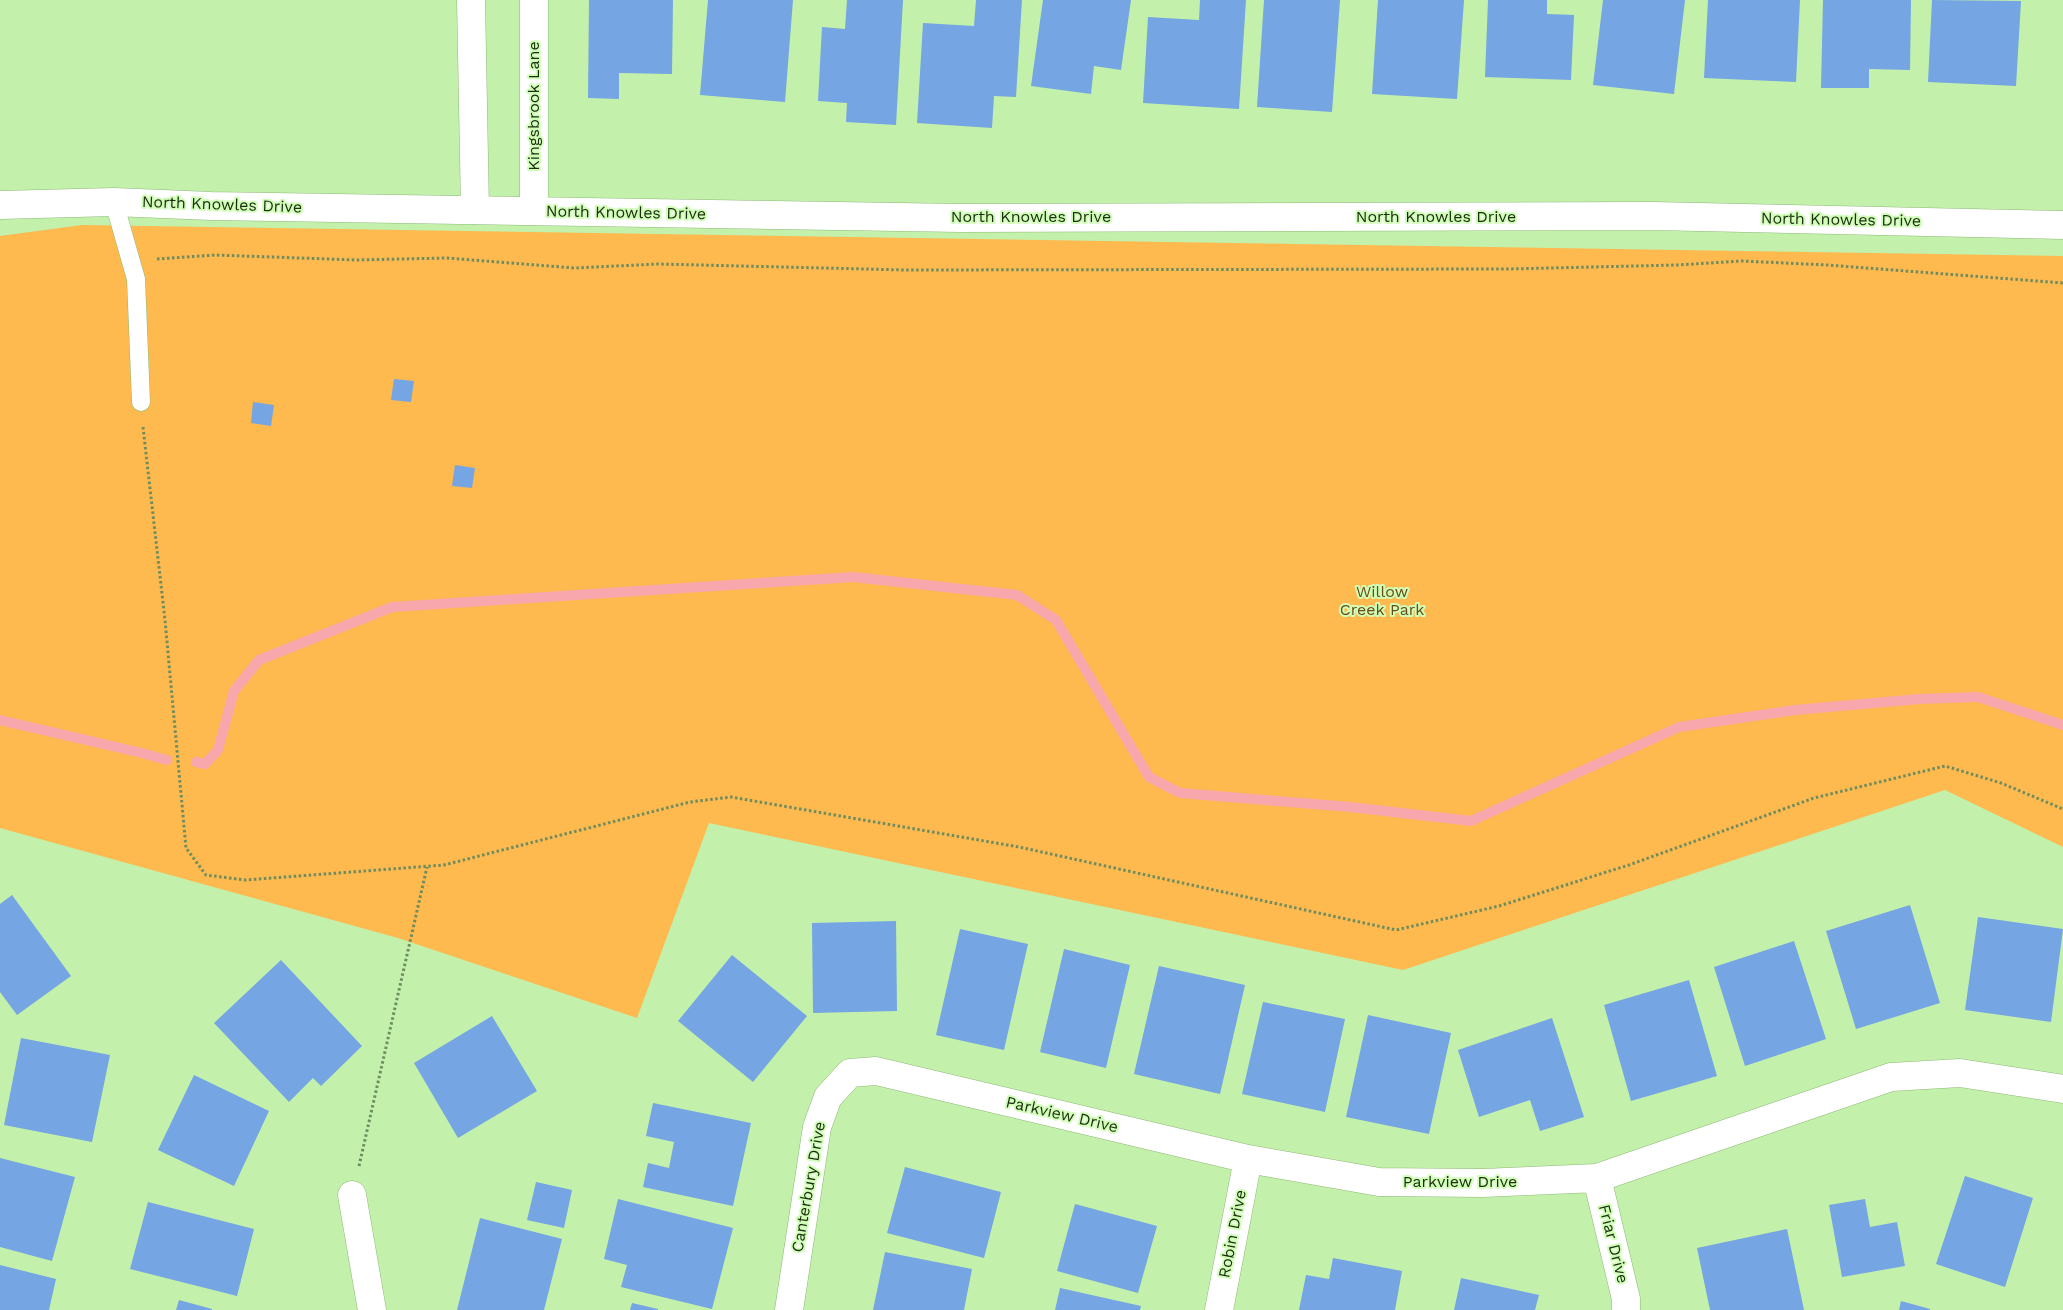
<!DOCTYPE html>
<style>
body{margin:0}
canvas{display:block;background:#c3f0ab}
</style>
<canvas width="2063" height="1310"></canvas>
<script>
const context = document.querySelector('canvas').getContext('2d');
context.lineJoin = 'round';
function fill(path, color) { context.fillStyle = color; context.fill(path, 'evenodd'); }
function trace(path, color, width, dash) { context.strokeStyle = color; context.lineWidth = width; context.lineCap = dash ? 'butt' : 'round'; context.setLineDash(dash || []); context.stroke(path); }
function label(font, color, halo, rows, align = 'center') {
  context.font = font + ' "Work Sans",sans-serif'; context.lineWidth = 4; context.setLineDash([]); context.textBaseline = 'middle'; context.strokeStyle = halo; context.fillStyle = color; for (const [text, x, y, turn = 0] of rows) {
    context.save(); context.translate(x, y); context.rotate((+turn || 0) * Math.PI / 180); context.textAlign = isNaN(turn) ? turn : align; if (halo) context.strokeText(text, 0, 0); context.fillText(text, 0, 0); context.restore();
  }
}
fill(new Path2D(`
 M 82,225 L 2063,256 L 2063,847 L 1945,790 L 1403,970 L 709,823 L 637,1018 L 398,938 L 0,828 L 0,236 Z`), '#feb94f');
trace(new Path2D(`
 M 0,720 L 142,753 L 167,760
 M 196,762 L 205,764 L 218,750 L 234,691 L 259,660 L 392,607 L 853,577 L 1017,595 L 1056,620 L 1149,777 L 1180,793 L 1350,807 L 1471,821 L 1679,727 L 1795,710 L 1919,699 L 1978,697 L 2063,725`), '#f8a7ac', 10);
fill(new Path2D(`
 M 589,0 L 673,0 L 672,74 L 619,73 L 619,99 L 588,98 Z
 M 708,0 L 793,0 L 785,102 L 700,95 Z
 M 847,0 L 903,0 L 896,125 L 846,122 L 847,103 L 818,101 L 822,27 L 845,29 Z
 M 976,0 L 1022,0 L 1016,97 L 994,96 L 992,128 L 917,123 L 923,23 L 974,26 Z
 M 1043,0 L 1131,0 L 1121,70 L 1094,66 L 1091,94 L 1031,86 Z
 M 1200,0 L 1246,0 L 1239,109 L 1143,103 L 1148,17 L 1199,20 Z
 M 1264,0 L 1340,0 L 1332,112 L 1257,107 Z
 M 1378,0 L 1464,0 L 1457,99 L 1372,94 Z
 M 1488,0 L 1547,0 L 1547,14 L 1574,15 L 1571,80 L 1485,77 Z
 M 1603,0 L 1685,0 L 1674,94 L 1593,85 Z
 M 1708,0 L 1800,0 L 1796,82 L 1704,78 Z
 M 1823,0 L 1911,0 L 1910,70 L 1869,69 L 1869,88 L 1821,88 Z
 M 1932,0 L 2021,1 L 2016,86 L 1928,82 Z
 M 394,379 L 414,381 L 411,402 L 391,400 Z
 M 253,402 L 274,405 L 271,426 L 251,423 Z
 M 455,465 L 475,468 L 472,488 L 452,486 Z
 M 12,895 L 71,976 L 17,1015 L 0,992 L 0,904 Z
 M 1910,905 L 1940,1003 L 1856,1029 L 1826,931 Z
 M 1978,917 L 2063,929 L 2051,1022 L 1965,1010 Z
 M 896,921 L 897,1011 L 813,1013 L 812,923 Z
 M 960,929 L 1028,944 L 1004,1050 L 936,1035 Z
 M 1794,941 L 1826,1039 L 1745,1066 L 1714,967 Z
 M 1064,949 L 1130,965 L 1106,1068 L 1040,1052 Z
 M 732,955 L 807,1016 L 753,1082 L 678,1021 Z
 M 281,960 L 362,1046 L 321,1086 L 313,1078 L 289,1102 L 214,1023 Z
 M 1159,966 L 1245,985 L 1220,1094 L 1134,1074 Z
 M 1689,980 L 1717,1076 L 1631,1101 L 1604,1005 Z
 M 1263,1002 L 1345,1019 L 1325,1112 L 1242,1094 Z
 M 1368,1015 L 1451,1033 L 1429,1134 L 1346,1117 Z
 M 492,1016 L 537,1091 L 458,1138 L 414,1063 Z
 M 1552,1018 L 1584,1117 L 1540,1131 L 1530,1100 L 1479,1117 L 1458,1050 Z
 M 21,1038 L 110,1055 L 92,1142 L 4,1125 Z
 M 194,1075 L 269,1111 L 234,1186 L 158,1150 Z
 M 653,1103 L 751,1123 L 733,1206 L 643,1187 L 648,1163 L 669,1168 L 674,1142 L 646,1136 Z
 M 0,1158 L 75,1177 L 52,1261 L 0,1247 Z
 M 905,1167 L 1001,1192 L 984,1258 L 887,1233 Z
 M 1965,1176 L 2033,1198 L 2005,1287 L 1936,1264 Z
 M 536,1182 L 572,1190 L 564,1228 L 527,1220 Z
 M 618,1199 L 733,1228 L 712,1309 L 621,1287 L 627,1265 L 604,1259 Z
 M 1865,1199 L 1870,1227 L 1897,1222 L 1905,1266 L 1842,1277 L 1829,1205 Z
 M 148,1202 L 254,1229 L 237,1296 L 130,1269 Z
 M 1075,1204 L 1157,1226 L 1138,1293 L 1057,1271 Z
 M 480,1218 L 562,1239 L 544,1310 L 457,1310 Z
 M 1787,1229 L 1804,1310 L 1710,1310 L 1697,1248 Z
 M 885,1252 L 972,1269 L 964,1310 L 873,1310 Z
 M 1333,1258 L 1402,1271 L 1395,1310 L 1299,1310 L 1306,1275 L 1329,1279 Z
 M 0,1265 L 56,1279 L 49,1310 L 0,1310 Z
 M 1461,1278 L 1539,1295 L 1535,1310 L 1454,1310 Z
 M 1060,1288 L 1141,1306 L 1140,1310 L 1055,1310 Z
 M 179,1300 L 212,1309 L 212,1310 L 176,1310 Z
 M 1901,1301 L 1930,1309 L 1930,1310 L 1899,1310 Z
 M 632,1303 L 658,1309 L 658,1310 L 630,1310 Z`), '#75a5e2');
const service = new Path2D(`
 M 114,202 L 136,279 L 141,402`);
const minor = new Path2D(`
 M 471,0 L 475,210
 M 534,0 L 534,211
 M 1597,1178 L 1626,1299 L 1626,1310
 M 352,1195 L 372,1310
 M 789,1310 L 817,1127 L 828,1097 L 850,1073 L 876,1071 L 1248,1159 L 1379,1182 L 1483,1183 L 1597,1178 L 1891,1077 L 1960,1073 L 2063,1089
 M 1219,1310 L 1248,1159`);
const tertiary = new Path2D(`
 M 0,205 L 114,202 L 211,206 L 961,218 L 1653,216 L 2063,225`);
trace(service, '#8eb976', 19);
trace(minor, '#8eb976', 29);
trace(tertiary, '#8eb976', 29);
trace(new Path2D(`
 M 157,259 L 215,255 L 356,260 L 447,258 L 574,268 L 658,264 L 906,270 L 1508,269 L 1677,265 L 1742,261 L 1827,265 L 2063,283
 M 143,427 L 165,620 L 186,848 L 206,875 L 245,880 L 444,865 L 690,802 L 731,797 L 1019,847 L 1396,930 L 1499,906 L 1629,865 L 1814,798 L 1945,766 L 2001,783 L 2063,809
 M 359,1166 L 427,867`), '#6e8d5e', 3, [2.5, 2.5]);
trace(service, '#fff', 18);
trace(minor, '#fff', 28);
trace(tertiary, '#fff', 28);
label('16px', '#1b2c11', '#d0feb7', [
 ["Kingsbrook Lane",534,106,-90],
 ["North Knowles Drive",222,205,2],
 ["North Knowles Drive",626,213,1],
 ["North Knowles Drive",1031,217],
 ["North Knowles Drive",1436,217],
 ["North Knowles Drive",1841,220,1],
 ["Parkview Drive",1062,1115,13],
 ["Parkview Drive",1460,1182],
 ["Canterbury Drive",809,1187,-80],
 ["Robin Drive",1233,1234,-79],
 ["Friar Drive",1613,1244,76]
]);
label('16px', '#6a4b1a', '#d0feb7', [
 ["Willow",1382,592],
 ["Creek Park",1382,610]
]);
</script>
